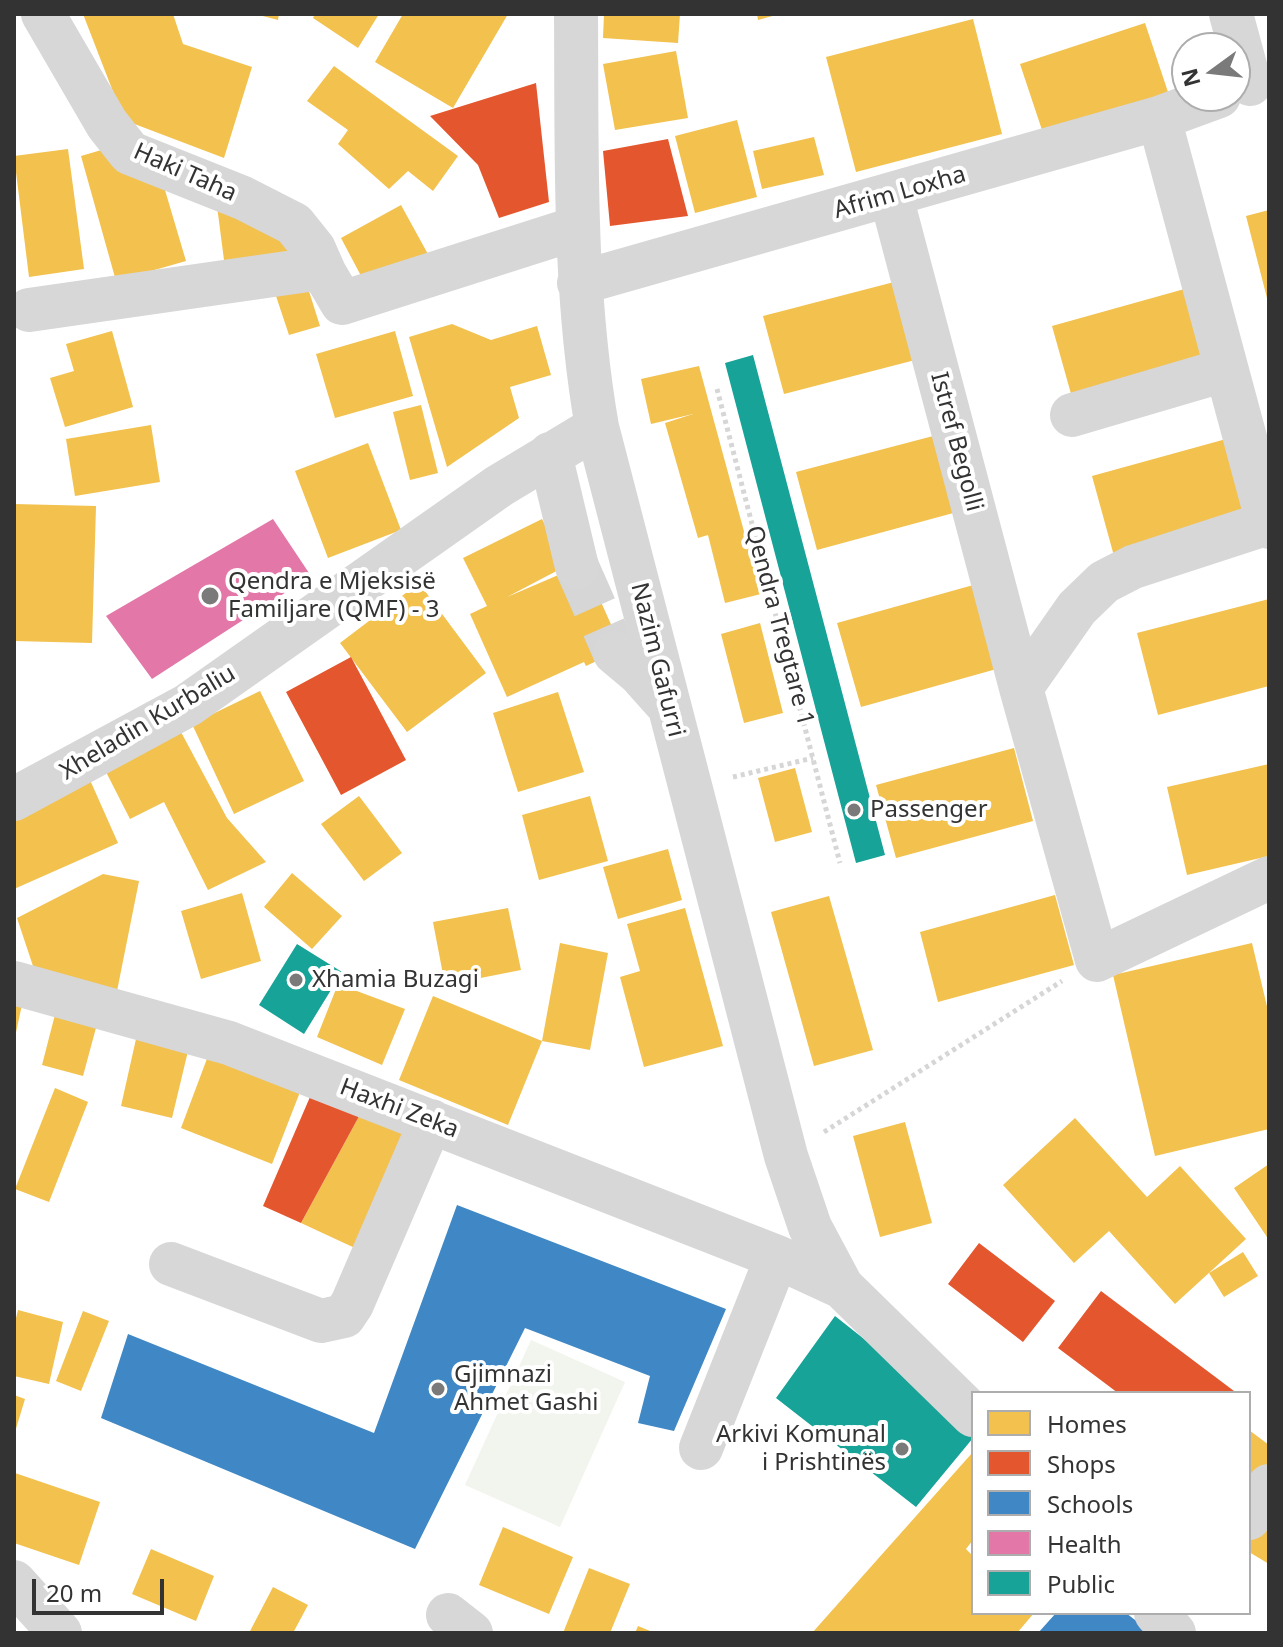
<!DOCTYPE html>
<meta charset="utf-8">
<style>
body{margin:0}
#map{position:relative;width:1283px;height:1647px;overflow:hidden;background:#fff;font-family:"Noto Sans",sans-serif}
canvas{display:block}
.frame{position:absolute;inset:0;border:16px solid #333;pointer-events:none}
.legend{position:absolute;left:971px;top:1391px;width:280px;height:224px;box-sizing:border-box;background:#fff;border:2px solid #adadad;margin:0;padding:10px 14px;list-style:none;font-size:24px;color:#333}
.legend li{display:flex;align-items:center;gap:16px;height:40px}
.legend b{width:40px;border:2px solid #adadad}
.north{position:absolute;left:1171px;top:32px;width:80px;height:80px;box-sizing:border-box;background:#fff;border:2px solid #adadad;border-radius:50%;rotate:255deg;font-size:22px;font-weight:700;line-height:32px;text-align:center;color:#333}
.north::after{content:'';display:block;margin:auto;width:28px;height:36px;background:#7a7a7a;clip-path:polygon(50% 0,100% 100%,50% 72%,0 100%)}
.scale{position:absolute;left:32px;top:1579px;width:132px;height:36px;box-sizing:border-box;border:4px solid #333;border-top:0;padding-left:10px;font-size:24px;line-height:28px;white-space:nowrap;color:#333;-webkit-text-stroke:6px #fff;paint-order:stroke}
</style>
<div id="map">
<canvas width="1283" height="1647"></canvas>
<div class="frame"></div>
<ul class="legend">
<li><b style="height:22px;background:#f2c14e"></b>Homes</li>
<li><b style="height:22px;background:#e4572e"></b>Shops</li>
<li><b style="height:22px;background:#3f88c5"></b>Schools</li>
<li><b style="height:22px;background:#e377a8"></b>Health</li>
<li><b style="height:22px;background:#17a398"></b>Public</li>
</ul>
<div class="north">N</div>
<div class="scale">20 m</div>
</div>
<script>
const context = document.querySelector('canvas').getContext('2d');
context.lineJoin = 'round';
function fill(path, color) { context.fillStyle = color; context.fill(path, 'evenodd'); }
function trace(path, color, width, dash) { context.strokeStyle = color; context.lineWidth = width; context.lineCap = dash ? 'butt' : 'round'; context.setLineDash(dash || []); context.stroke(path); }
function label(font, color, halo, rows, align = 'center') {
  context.font = font + ' "Noto Sans",sans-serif'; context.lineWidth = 8; context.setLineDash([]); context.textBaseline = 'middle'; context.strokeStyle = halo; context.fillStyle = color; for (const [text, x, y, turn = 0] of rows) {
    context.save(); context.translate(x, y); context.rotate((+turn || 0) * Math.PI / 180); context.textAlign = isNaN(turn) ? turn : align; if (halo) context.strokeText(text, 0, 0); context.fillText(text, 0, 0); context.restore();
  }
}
fill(new Path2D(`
 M 531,1340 L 625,1382 L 560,1527 L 465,1485 Z`), '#f1f5ed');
fill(new Path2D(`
 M 83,14 L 173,14 L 183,44 L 252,67 L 224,158 L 124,120 Z
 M 255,14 L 279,14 L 278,20 Z
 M 315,14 L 379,14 L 358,48 L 313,18 Z
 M 403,14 L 508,14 L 453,108 L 375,62 Z
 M 604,14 L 680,14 L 678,43 L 603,38 Z
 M 757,14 L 776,14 L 776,15 L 758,20 Z
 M 973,19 L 1002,134 L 856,172 L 826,57 Z
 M 1145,23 L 1169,95 L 1044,136 L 1020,64 Z
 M 676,51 L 688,118 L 615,130 L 603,64 Z
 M 334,66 L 458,156 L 433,191 L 408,171 L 389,189 L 338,144 L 348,130 L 307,101 Z
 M 737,120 L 757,197 L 695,213 L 675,136 Z
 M 814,137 L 824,175 L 762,189 L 753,151 Z
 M 115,146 L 162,180 L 186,261 L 116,281 L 81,156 Z
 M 68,149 L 84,269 L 29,277 L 14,156 Z
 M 401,205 L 429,256 L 368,289 L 341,238 Z
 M 217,206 L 278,228 L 297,257 L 224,260 Z
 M 1269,210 L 1269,302 L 1268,302 L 1246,216 Z
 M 898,281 L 919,359 L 784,394 L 763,316 Z
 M 307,285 L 320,326 L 289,335 L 276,296 Z
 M 1188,288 L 1208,363 L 1073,401 L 1052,326 Z
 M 452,324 L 491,340 L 537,326 L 551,375 L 510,387 L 519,418 L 447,467 L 409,337 Z
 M 112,331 L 133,407 L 65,427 L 50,378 L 74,371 L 66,344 Z
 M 395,331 L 413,396 L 335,418 L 316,354 Z
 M 699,366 L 761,594 L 725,603 L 708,535 L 698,538 L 665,423 L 693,414 L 651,424 L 641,379 Z
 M 421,405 L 438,473 L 410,480 L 393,412 Z
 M 151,425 L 160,482 L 75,496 L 66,439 Z
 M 937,435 L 957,512 L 817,550 L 796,472 Z
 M 1237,436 L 1259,516 L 1114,556 L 1092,476 Z
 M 368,443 L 401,530 L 328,558 L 295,471 Z
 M 14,504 L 96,506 L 92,643 L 14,641 Z
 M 542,519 L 566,566 L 507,597 L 584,564 L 622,649 L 586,666 L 584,662 L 507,697 L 470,614 L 487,606 L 463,558 Z
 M 419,583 L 486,673 L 407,732 L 340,643 Z
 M 977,584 L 1000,668 L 861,707 L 837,623 Z
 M 1269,599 L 1269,686 L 1158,715 L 1137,633 Z
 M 760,623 L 783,713 L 744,723 L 721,634 Z
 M 260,691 L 304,781 L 234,814 L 192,724 Z
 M 558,692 L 584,772 L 518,792 L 493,713 Z
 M 181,732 L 227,818 L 266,862 L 208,890 L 164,802 L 130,819 L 105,770 Z
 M 1014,748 L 1033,821 L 896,858 L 876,785 Z
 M 1269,764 L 1269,856 L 1187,875 L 1167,787 Z
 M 795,768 L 812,832 L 775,842 L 758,778 Z
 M 90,780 L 118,843 L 14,889 L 14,814 Z
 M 359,796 L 402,853 L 364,881 L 321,824 Z
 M 590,796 L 608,861 L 539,880 L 522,815 Z
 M 668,849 L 682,900 L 618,919 L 603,867 Z
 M 292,873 L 342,916 L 312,949 L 264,907 Z
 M 103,874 L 139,881 L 117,991 L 36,975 L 17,918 Z
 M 242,893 L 261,961 L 201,979 L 181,911 Z
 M 1055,895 L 1074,965 L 938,1002 L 920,932 Z
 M 829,896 L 873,1050 L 814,1066 L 771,912 Z
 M 508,908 L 521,970 L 445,985 L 433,922 Z
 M 685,908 L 723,1046 L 644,1067 L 620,977 L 640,971 L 627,924 Z
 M 560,943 L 608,953 L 590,1050 L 542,1041 L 508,1125 L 399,1080 L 433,996 L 542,1041 Z
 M 1252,943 L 1269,1015 L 1269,1129 L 1155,1156 L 1113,975 Z
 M 338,984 L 405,1009 L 382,1065 L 317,1037 Z
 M 14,998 L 23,1000 L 15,1037 L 14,1037 Z
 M 58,1003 L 100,1013 L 83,1076 L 42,1065 Z
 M 136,1039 L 188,1051 L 172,1118 L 121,1106 Z
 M 208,1056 L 300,1092 L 272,1164 L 181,1128 Z
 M 55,1088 L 88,1102 L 49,1202 L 15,1189 Z
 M 363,1109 L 419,1138 L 370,1255 L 301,1223 Z
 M 1075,1118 L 1147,1197 L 1180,1166 L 1246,1239 L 1175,1304 L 1109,1231 L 1074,1263 L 1003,1185 Z
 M 905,1122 L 932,1223 L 880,1237 L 853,1136 Z
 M 1269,1164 L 1269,1240 L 1234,1188 Z
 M 1243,1252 L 1258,1276 L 1224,1297 L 1209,1273 Z
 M 18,1310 L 63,1322 L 49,1384 L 14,1376 L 14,1326 Z
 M 83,1311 L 109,1321 L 81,1391 L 56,1381 Z
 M 14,1395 L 25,1399 L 15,1432 L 14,1432 Z
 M 1249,1430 L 1269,1445 L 1269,1462 L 1249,1488 Z
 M 973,1452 L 973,1540 L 966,1549 L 973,1556 L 973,1613 L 1034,1613 L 1017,1633 L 812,1633 Z
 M 15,1473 L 100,1502 L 79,1565 L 14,1543 Z
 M 1269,1501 L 1269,1564 L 1249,1552 L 1249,1533 Z
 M 503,1527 L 573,1557 L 549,1614 L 479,1585 Z
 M 151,1549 L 214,1576 L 196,1621 L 132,1594 Z
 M 589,1568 L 630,1584 L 610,1633 L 563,1633 Z
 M 273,1587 L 308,1605 L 293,1633 L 249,1633 Z
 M 638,1626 L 655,1633 L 635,1633 Z`), '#f2c14e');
fill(new Path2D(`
 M 536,83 L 549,202 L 499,218 L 478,165 L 430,116 Z
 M 668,139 L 688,216 L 610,226 L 603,151 Z
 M 351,657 L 406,760 L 341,795 L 286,692 Z
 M 313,1090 L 363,1109 L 301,1223 L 263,1206 Z
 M 979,1243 L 1055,1301 L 1023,1342 L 948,1284 Z
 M 1101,1291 L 1234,1391 L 1232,1393 L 1118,1393 L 1058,1348 Z`), '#e4572e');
fill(new Path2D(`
 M 457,1205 L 726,1309 L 674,1431 L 638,1423 L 650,1376 L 525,1328 L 415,1549 L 101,1418 L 128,1334 L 374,1433 Z
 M 1056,1613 L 1126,1613 L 1152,1633 L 1038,1633 Z`), '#3f88c5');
fill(new Path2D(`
 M 273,519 L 311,576 L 152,679 L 106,616 Z`), '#e377a8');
fill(new Path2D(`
 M 753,355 L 885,855 L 856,863 L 725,363 Z
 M 297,944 L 342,972 L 304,1034 L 259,1005 Z
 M 835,1316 L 973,1425 L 973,1438 L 916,1507 L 776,1398 Z`), '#17a398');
trace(new Path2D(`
 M 577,567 L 615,653`), '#d6d6d6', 44, [44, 22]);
trace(new Path2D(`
 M 717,389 L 840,863
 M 733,777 L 813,758
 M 824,1132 L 1062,981`), '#d6d6d6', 5, [4, 4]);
trace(new Path2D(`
 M 43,14 L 107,124 L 130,153 L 243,198 L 294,224 L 314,249 L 325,274 L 342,303 L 577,228
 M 576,14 C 577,152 573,290 597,427 L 786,1156 L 810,1227 L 842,1287
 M 1231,14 L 1250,84
 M 1159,118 L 1269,527
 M 891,196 L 1021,688 L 1097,960 L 1269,878
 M 579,283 L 1159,118 L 1219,96
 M 29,310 L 322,268
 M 1072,415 L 1225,370
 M 550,454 L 577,567
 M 615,653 L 640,674 L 665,702
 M 1021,688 L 1077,608 L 1104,582 L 1133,567 L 1268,523
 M 14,799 L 188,705 L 499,486 L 597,427
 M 14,983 L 229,1043 L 777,1257 L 842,1287 L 973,1415
 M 171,1264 L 321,1321 L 344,1316 L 352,1304 L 431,1121
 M 701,1448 L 777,1257
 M 1249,1518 L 1269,1486
 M 14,1582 L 60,1633
 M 1156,1613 L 1174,1633
 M 448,1615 L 471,1633`), '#d7d7d7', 44);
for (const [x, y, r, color] of [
 [210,596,10,"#7a7a7a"],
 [854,810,8,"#7a7a7a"],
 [296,980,8,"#7a7a7a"],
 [438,1389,8,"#7a7a7a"],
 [902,1449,8,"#7a7a7a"]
]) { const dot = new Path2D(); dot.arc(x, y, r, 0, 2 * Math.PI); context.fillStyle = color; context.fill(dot); trace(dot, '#fff', 3); }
label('24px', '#333', '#fff', [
 ["Haki Taha",185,173,24],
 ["Afrim Loxha",900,193,-16],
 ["Istref Begolli",956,442,75],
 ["Qendra Tregtare 1",779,626,75],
 ["Nazim Gafurri",657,660,76],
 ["Xheladin Kurbaliu",148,723,-31],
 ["Haxhi Zeka",399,1109,21]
]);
label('24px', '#333', '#fff', [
 ["Qendra e Mjeksisë",228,582],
 ["Familjare (QMF) - 3",228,610],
 ["Passenger",870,810],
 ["Xhamia Buzagi",312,980],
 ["Gjimnazi",454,1375],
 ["Ahmet Gashi",454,1403],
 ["Arkivi Komunal",886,1435,"right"],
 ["i Prishtinës",886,1463,"right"]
], 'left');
</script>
